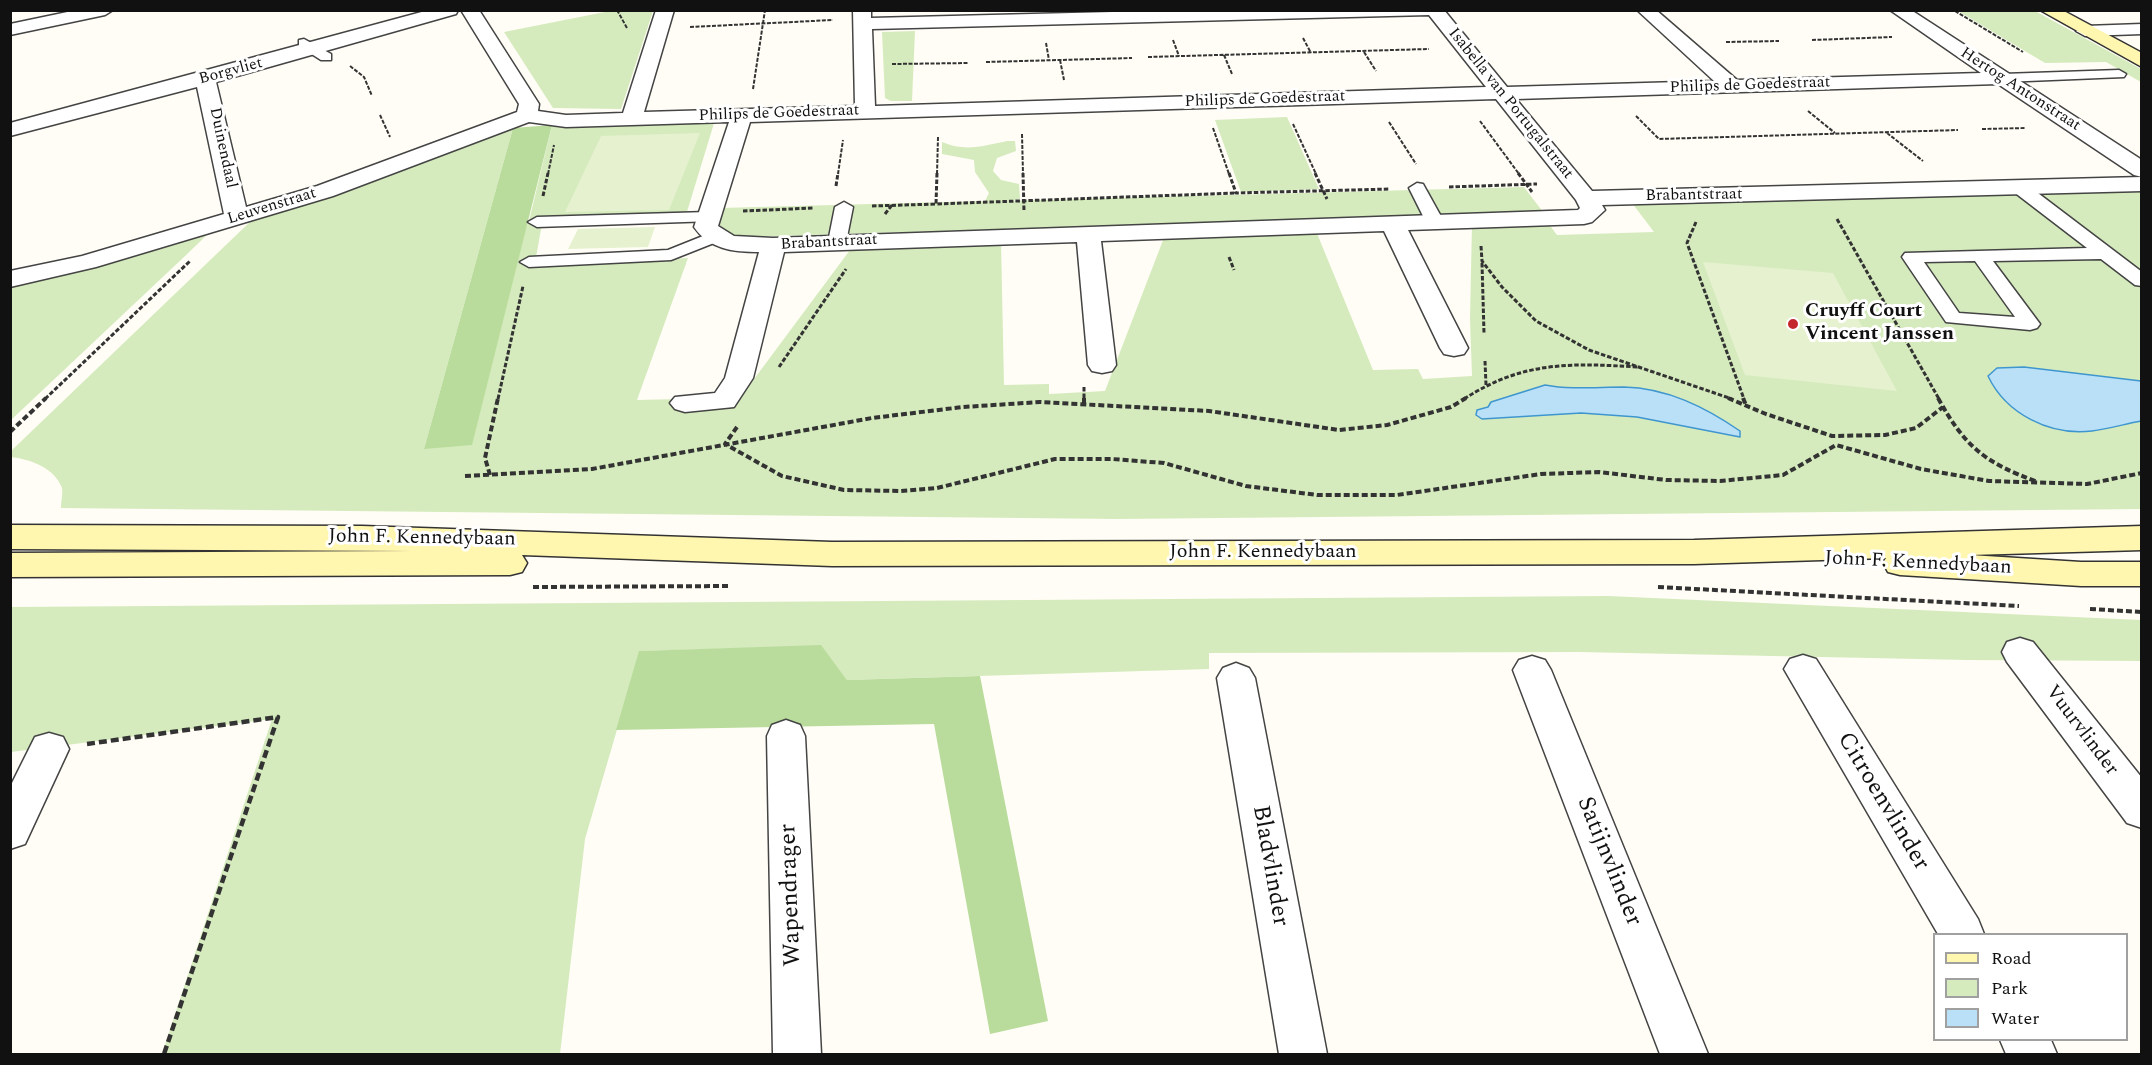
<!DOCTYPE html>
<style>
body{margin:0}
#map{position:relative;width:2152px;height:1065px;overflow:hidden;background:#fffdf5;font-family:Spectral,serif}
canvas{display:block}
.frame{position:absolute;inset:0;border:12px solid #111;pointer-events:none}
.legend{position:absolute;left:1933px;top:933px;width:195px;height:108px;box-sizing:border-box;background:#fff;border:2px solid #a0a0a0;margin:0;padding:8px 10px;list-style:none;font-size:18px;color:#111}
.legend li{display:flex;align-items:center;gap:12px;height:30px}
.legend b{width:30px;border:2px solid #a0a0a0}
</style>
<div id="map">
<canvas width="2152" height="1065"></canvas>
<div class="frame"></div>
<ul class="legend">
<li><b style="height:8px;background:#fff6b0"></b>Road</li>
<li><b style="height:16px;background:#d5ebbd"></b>Park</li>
<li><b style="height:16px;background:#b9e0f7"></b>Water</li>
</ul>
</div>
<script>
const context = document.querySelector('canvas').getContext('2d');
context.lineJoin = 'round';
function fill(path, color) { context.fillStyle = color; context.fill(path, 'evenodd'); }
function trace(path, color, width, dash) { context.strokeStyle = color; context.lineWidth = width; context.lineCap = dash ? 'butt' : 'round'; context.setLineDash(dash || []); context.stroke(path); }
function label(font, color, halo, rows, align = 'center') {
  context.font = font + ' Spectral,serif'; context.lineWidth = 6; context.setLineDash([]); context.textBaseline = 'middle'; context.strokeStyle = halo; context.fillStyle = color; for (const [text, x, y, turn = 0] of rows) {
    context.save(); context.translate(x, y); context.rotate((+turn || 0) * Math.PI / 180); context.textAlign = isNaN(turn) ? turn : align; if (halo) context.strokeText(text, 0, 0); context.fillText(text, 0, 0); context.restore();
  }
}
fill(new Path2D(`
 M 610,11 L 653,11 L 621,109 L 553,108 L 504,32 Z
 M 1958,11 L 2035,11 L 2141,69 L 2141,82 L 2106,62 L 2045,63 Z
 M 915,31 L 912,101 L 891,101 L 885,98 L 882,32 Z
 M 1287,117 L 1319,189 L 1241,192 L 1215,120 Z
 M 715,120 L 686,215 L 543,218 L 535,263 L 688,258 L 637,400 L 680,399 L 734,406 L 853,246 L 1001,241 L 1004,385 L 1049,384 L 1049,394 L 1105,391 L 1165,235 L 1316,231 L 1373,370 L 1418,369 L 1423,379 L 1472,376 L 1470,319 L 1472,224 L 1548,223 L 1557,235 L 1654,232 L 1632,203 L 2141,189 L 2141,509 L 1118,519 L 61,508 C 61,502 63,493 62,488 C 55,468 30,459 11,457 L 11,451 L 252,220 L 513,128 L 424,449 L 529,221 L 552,125 Z
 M 1007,141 L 1015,141 L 1016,151 L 997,158 L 993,171 L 1001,180 L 1019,184 L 1020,199 L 1006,201 L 1524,187 L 1543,212 L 749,237 L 728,236 L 715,228 L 720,208 L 985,201 L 989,193 L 975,172 L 974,160 L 942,154 L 942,142 C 966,152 983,146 1007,141 Z
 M 211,231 L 184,257 L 11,420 L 11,284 Z
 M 1608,596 L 2141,620 L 2142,661 L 1967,660 L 1579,652 L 1209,653 L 1209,669 L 847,680 L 821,646 L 640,651 L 585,839 L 560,1054 L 162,1054 L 272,719 L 11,752 L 10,607 Z`), '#d5ebbd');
fill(new Path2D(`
 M 552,125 L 472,445 L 424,449 L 513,128 Z
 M 821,645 L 847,680 L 980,676 L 1048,1021 L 990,1034 L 934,724 L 616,730 L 639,651 Z`), '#b9dc9c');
fill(new Path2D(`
 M 700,133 L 669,210 L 565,212 L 601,136 Z
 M 655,227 L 648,247 L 568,249 L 578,229 Z
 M 1703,262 L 1833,273 L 1897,391 L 1745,375 Z`), '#e6f2cf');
const water = new Path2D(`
 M 2024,367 L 2141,381 L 2141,421 C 2125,424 2108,429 2092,431 C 2050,436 2006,414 1988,376 L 1997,368 Z
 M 1545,385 C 1571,390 1597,387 1624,387 C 1667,388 1705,407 1740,431 L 1740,437 L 1637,417 L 1581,413 L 1482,419 L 1476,415 L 1477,410 L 1488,407 L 1491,402 Z`);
fill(water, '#b9e0f7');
trace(water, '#3f96cf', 1.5);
const lane = new Path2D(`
 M 304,39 L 331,54 L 331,60 L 321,60 L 299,46 L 299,40 Z
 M 2119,70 L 2126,74 L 2124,77 L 2003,82 L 1996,78 L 2003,74 Z
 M 1417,183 L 1423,184 L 1443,220 L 1440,224 L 1428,224 L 1425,220 L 1409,188 Z
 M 2020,183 L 2026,184 L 2142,272 L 2142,286 L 2135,285 L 2101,259 L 1993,261 L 2040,324 L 2037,328 L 2030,330 L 1946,322 L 1902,257 L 1905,253 L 2087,248 L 2014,192 L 2012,188 L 2014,184 ZM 1975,261 L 2015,317 L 1959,313 L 1924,262 Z
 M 844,202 L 853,207 L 846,242 L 837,247 L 828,242 L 835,207 Z
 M 708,212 L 714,213 L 717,217 L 714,221 L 537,227 L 528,222 L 537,217 Z
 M 713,232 L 719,233 L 722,237 L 719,241 L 671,260 L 529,267 L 520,262 L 529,257 L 668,250 Z`);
const street = new Path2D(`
 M 77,10 L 113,10 L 105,15 L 10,35 L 10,24 Z
 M 429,10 L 458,10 L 456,14 L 216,82 L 246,207 L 317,186 L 517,112 L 519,104 L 461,10 L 479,10 L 539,104 L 538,111 L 566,115 L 623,113 L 656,10 L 674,10 L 644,112 L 855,106 L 853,10 L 871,10 L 871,18 L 1193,10 L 1444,10 L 1507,87 L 1714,81 L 1637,10 L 1656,10 L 1737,80 L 1981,73 L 1890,10 L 1911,10 L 2142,160 L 2142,177 L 2134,175 L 1998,84 L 1516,99 L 1592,191 L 2142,177 L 2142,191 L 1602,205 L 1605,210 L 1592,222 L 1584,224 L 1408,230 L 1468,348 L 1464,354 L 1454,356 L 1444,354 L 1440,348 L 1384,231 L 1101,241 L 1116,365 L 1112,371 L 1102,373 L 1092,371 L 1088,365 L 1077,242 L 784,252 L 753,378 L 734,407 L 685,412 L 675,409 L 670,403 L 675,397 L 715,393 L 725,378 L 759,252 C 733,252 709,249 694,227 L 729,122 L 566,127 L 529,122 L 333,196 L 96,267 L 10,287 L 10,271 L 82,256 L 224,214 L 197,87 L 10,136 L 10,123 ZM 1429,15 L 1486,87 L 875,106 L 872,29 ZM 1496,99 L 1576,200 L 1580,208 L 1578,210 L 773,238 L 734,236 L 718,226 L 750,122 Z
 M 2142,24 L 2142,34 L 2085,36 L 2076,31 L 2085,26 Z
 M 2020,638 L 2033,642 L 2142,778 L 2142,828 L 2127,823 L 2007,662 L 2002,652 L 2007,642 Z
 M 1803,655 L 1816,659 L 1978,919 L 1984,934 L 1938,934 L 1784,669 L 1790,659 Z
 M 1532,656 L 1545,660 L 1551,670 L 1708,1054 L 1660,1054 L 1513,670 L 1519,660 Z
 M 1236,663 L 1249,668 L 1255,678 L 1327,1054 L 1279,1054 L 1217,678 L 1223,668 Z
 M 786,720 L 800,725 L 805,736 L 821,1054 L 773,1054 L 767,736 L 772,725 Z
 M 49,733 L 63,737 L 69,749 L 25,844 L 10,849 L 10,787 L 35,737 Z
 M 2000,1040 L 2051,1040 L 2057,1054 L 2006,1054 Z`);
const secondary = new Path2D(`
 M 2040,10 L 2062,10 L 2142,53 L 2142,67 Z
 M 10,525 L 362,526 L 832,542 L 1694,540 L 2142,526 L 2142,550 L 1970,555 L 2081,562 L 2142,562 L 2142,586 L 2081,586 L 1900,575 L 1888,572 L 1883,563 L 1886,558 L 1694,564 L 832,566 L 522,555 L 527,563 L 522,572 L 510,575 L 10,577 L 10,553 L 411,551 L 10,549 Z`);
trace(lane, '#444', 3);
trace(street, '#444', 3);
trace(secondary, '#333', 3);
trace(new Path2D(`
 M 617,10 L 627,28
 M 1955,11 L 2023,52
 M 690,27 L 833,20
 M 1303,38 L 1311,53
 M 1173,40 L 1179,56
 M 1812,40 L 1892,37
 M 1726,42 L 1779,41
 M 1046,43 L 1049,60
 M 1364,52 L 1376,71
 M 1224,55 L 1232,74
 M 1148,57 L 1429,49
 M 1060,60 L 1064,80
 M 986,62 L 1132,58
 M 892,64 L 969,63
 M 350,66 L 364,77 L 372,96
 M 753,89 L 765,10
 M 1808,111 L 1835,133
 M 380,115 L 390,137
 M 1636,116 L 1659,139 L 1958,130
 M 1480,121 L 1519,174
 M 1389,122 L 1416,164
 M 1293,124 L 1316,174
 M 1213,128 L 1229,174
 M 1982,129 L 2026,128
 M 1887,133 L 1923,161
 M 1022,134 L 1023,174
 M 548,174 L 554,145
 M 838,174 L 843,140
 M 937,174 L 938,137`), '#333', 2, [4, 1.5]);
trace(new Path2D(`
 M 937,173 L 936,204 L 1236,193
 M 1023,173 L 1024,211
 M 1229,173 L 1236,193 L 1390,189
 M 1315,173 L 1327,199
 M 1518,173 L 1532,192
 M 836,186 L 838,173
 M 1449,187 L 1537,184
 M 543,196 L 548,173
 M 872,206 L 936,204
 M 743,211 L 814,208
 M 885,214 L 892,205
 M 1837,219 L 1939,399
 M 1696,222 L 1687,243 L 1744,399
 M 1481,246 L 1482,261 L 1502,287 L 1536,321 L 1589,350 L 1732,399
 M 1229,257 L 1234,270
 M 1482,263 L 1484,333
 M 1485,361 L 1486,385
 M 779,367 L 846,269
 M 1084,387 L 1084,399
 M 45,399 L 190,261
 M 498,399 L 523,286
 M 1464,399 C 1523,361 1570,363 1638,367`), '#333', 3, [4.5, 2]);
trace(new Path2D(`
 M 1084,398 L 1084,405
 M 1728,398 L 1766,414 L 1832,436 L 1885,435 L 1916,428 L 1943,407
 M 1743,398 L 1746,405
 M 1938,398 C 1965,447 1985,463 2038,482
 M 737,427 L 725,444 L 782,476 L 844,490 L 901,491 L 937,488 L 1055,459 L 1112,459 L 1164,463 L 1246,486 L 1317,495 L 1397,495 L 1541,474 L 1599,472 L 1666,480 L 1720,481 L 1783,475 L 1836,445 L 1921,469 L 1989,481 L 2087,484 L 2142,473
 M 10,432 L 46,398
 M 490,475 L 485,458 L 498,398
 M 465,476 L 592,469 L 872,418 L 963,407 L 1040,402 L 1209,411 L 1339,430 L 1387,425 L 1451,407 L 1466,398
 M 533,587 L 730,586
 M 1658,587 L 2019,606
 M 2090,609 L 2142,612`), '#333', 4, [6, 3]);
trace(new Path2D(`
 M 87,744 L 278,717 L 164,1054`), '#333', 4.5, [8, 4]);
fill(lane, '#fff');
fill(street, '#fff');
fill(secondary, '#fff6b0');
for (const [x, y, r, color] of [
 [1793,324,6,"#c4262e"]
]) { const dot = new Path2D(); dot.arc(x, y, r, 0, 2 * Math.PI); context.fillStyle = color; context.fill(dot); trace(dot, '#fff', 2); }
label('16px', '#111', '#fff', [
 ["Borgvliet",231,72,-15],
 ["Philips de Goedestraat",1750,86,-2],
 ["Hertog Antonstraat",2020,90,33],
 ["Philips de Goedestraat",1265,100,-2],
 ["Isabella van Portugalstraat",1510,104,51],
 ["Philips de Goedestraat",779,114,-2],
 ["Duinendaal",222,148,78],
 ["Brabantstraat",1694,196,-1],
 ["Leuvenstraat",272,207,-17],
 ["Brabantstraat",829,243,-3]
]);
label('bold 20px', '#111', '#fff', [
 ["Cruyff Court",1805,312],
 ["Vincent Janssen",1805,335]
], 'left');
label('20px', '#111', '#fff', [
 ["John F. Kennedybaan",422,539,1],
 ["John F. Kennedybaan",1263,553],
 ["John F. Kennedybaan",1918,564,3],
 ["Vuurvlinder",2081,731,53]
]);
label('24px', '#111', '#fff', [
 ["Citroenvlinder",1882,802,59],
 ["Satijnvlinder",1608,862,68],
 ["Bladvlinder",1269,866,80],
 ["Wapendrager",792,895,-92]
]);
</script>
